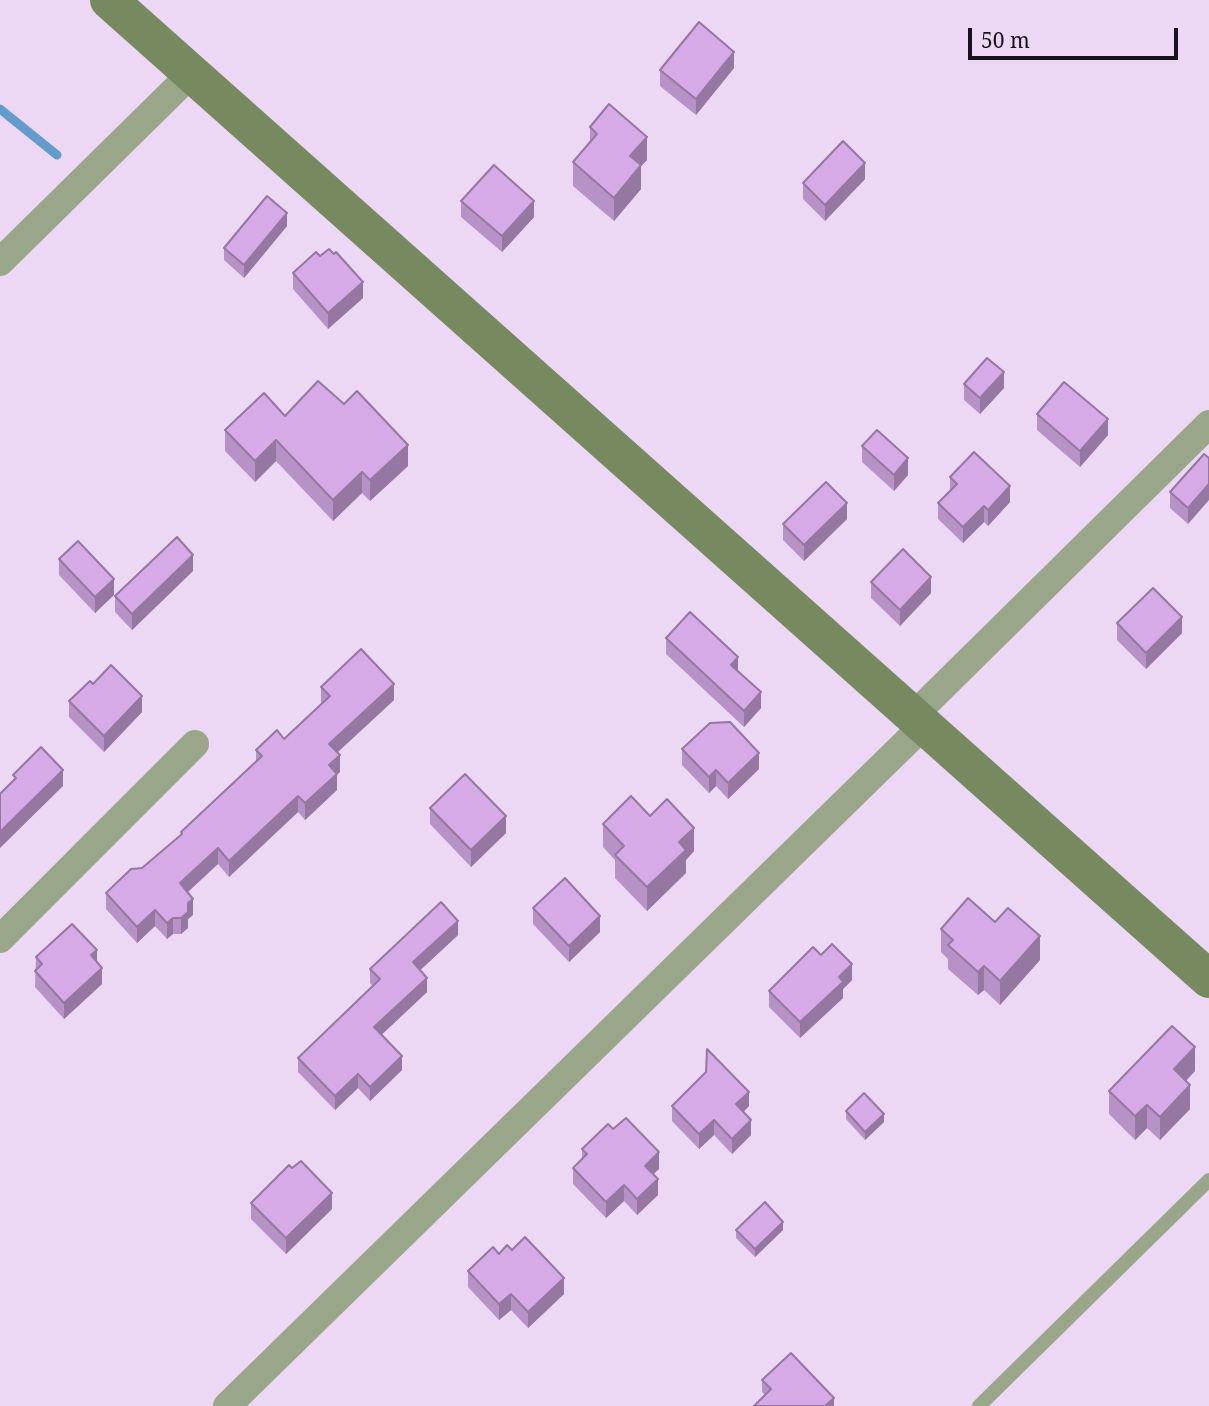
<!DOCTYPE html>
<style>
body{margin:0}
#map{position:relative;width:1209px;height:1406px;overflow:hidden;background:#ecd7f5;font-family:"Noto Serif",serif}
canvas{display:block}
.scale{position:absolute;left:968px;top:28px;width:210px;height:32px;box-sizing:border-box;border:4px solid #19111c;border-top:0;padding-left:9px;font-size:21px;line-height:24px;white-space:nowrap;color:#19111c;-webkit-text-stroke:5px #ecd7f5;paint-order:stroke}
</style>
<div id="map">
<canvas width="1209" height="1406"></canvas>
<div class="scale">50 m</div>
</div>
<script>
const context = document.querySelector('canvas').getContext('2d');
context.lineJoin = 'round';
function trace(path, color, width, dash) { context.strokeStyle = color; context.lineWidth = width; context.lineCap = dash ? 'butt' : 'round'; context.setLineDash(dash || []); context.stroke(path); }
function fill(path, color) { context.fillStyle = color; context.fill(path, 'evenodd'); }
trace(new Path2D(`
 M 0,109 L 57,155`), '#649bcd', 9);
trace(new Path2D(`
 M 979,1406 L 1209,1180`), '#99a68a', 14);
trace(new Path2D(`
 M 0,262 L 192,73
 M 914,715 L 1209,424
 M 0,939 L 195,744
 M 227,1406 L 924,725`), '#99a68a', 28);
trace(new Path2D(`
 M 109,0 L 1209,979`), '#77895f', 38);
fill(new Path2D(`
 M 734,68 L 696,115 L 660,86 L 660,70 Z
 M 590,127 L 647,160 L 641,166 L 641,189 L 614,221 L 573,186 L 573,162 L 590,143 Z
 M 865,179 L 825,221 L 803,199 L 803,183 Z
 M 461,201 L 534,217 L 502,252 L 461,217 Z
 M 287,226 L 244,278 L 224,260 L 224,248 Z
 M 293,273 L 363,298 L 328,329 L 293,289 Z
 M 964,384 L 1004,388 L 980,414 L 964,400 Z
 M 1037,414 L 1108,435 L 1080,467 L 1037,430 Z
 M 285,416 L 408,466 L 370,501 L 362,493 L 333,521 L 276,461 L 255,482 L 225,451 L 225,430 Z
 M 862,446 L 908,475 L 894,491 L 862,462 Z
 M 1209,458 L 1188,524 L 1170,508 L 1170,492 Z
 M 950,477 L 1010,502 L 988,526 L 984,522 L 963,543 L 938,519 L 938,503 L 950,490 Z
 M 847,519 L 804,561 L 783,540 L 783,524 Z
 M 59,559 L 114,595 L 95,613 L 59,575 Z
 M 193,571 L 132,630 L 115,612 L 115,596 Z
 M 871,582 L 931,593 L 900,626 L 871,598 Z
 M 1117,623 L 1182,633 L 1146,669 L 1117,640 Z
 M 666,638 L 738,671 L 761,708 L 744,727 L 666,654 Z
 M 93,684 L 142,712 L 104,752 L 69,717 L 69,701 Z
 M 321,687 L 394,700 L 337,753 L 340,772 L 337,774 L 337,790 L 305,820 L 298,812 L 229,877 L 218,864 L 188,892 L 193,915 L 188,919 L 188,928 L 181,934 L 173,934 L 167,939 L 155,926 L 137,943 L 106,909 L 106,893 L 142,868 L 181,835 L 181,832 L 256,762 L 256,750 L 284,739 L 322,704 L 321,703 Z
 M 682,749 L 759,769 L 728,799 L 716,786 L 709,793 L 682,765 Z
 M 430,808 L 506,833 L 471,867 L 430,824 Z
 M 650,816 L 694,851 L 686,860 L 686,873 L 647,911 L 615,878 L 615,860 L 603,847 L 603,824 Z
 M 533,908 L 600,932 L 569,962 L 533,924 Z
 M 941,929 L 1040,960 L 1000,1005 L 984,990 L 978,995 L 948,969 L 948,959 L 941,952 Z
 M 458,935 L 420,970 L 427,992 L 381,1035 L 402,1070 L 370,1101 L 358,1088 L 335,1110 L 298,1072 L 298,1058 L 373,986 L 370,983 L 370,969 Z
 M 36,957 L 97,962 L 102,984 L 64,1019 L 35,987 Z
 M 852,980 L 843,989 L 843,998 L 800,1038 L 769,1007 L 769,991 Z
 M 1195,1071 L 1186,1081 L 1190,1109 L 1160,1140 L 1147,1128 L 1135,1140 L 1109,1114 L 1109,1091 Z
 M 672,1106 L 749,1106 L 743,1112 L 751,1135 L 732,1154 L 714,1135 L 699,1149 L 672,1121 Z
 M 846,1111 L 884,1122 L 865,1140 L 846,1119 Z
 M 582,1149 L 659,1169 L 653,1174 L 658,1195 L 637,1215 L 624,1201 L 606,1218 L 573,1184 L 573,1168 L 582,1160 Z
 M 251,1203 L 332,1209 L 286,1254 L 251,1219 Z
 M 736,1230 L 783,1230 L 755,1257 L 736,1238 Z
 M 512,1250 L 564,1294 L 528,1328 L 511,1310 L 499,1320 L 468,1287 L 468,1271 L 499,1254 Z
 M 762,1380 L 834,1406 L 765,1395 L 762,1392 Z`), '#b792c6');
fill(new Path2D(`
 M 734,52 L 734,68 L 696,115 L 696,99 Z
 M 647,137 L 647,160 L 641,166 L 641,189 L 614,221 L 614,198 L 630,156 Z
 M 865,163 L 865,179 L 825,221 L 825,205 Z
 M 534,201 L 534,217 L 502,252 L 502,236 Z
 M 287,213 L 287,226 L 244,278 L 244,265 Z
 M 363,282 L 363,298 L 328,329 L 328,313 Z
 M 1004,372 L 1004,388 L 980,414 L 980,398 Z
 M 1108,419 L 1108,435 L 1080,467 L 1080,451 Z
 M 276,440 L 276,461 L 255,482 L 255,461 Z
 M 408,445 L 408,466 L 370,501 L 370,480 Z
 M 908,458 L 908,475 L 894,491 L 894,475 Z
 M 362,472 L 362,493 L 333,521 L 333,500 Z
 M 1209,484 L 1209,500 L 1188,524 L 1188,508 Z
 M 1010,486 L 1010,502 L 988,526 L 988,510 Z
 M 847,503 L 847,519 L 804,561 L 804,545 Z
 M 984,506 L 984,522 L 963,543 L 963,527 Z
 M 193,555 L 193,571 L 132,630 L 132,614 Z
 M 931,577 L 931,593 L 900,626 L 900,610 Z
 M 114,579 L 114,595 L 95,613 L 95,597 Z
 M 1182,617 L 1182,633 L 1146,669 L 1146,653 Z
 M 738,657 L 738,673 L 731,665 Z
 M 394,684 L 394,700 L 329,760 L 329,744 Z
 M 761,692 L 761,708 L 744,727 L 744,711 Z
 M 142,696 L 142,712 L 104,752 L 104,736 Z
 M 759,753 L 759,769 L 728,799 L 728,783 Z
 M 340,755 L 340,772 L 329,781 L 329,765 Z
 M 63,770 L 63,786 L 0,848 L 0,832 Z
 M 716,770 L 716,786 L 709,793 L 709,777 Z
 M 337,774 L 337,790 L 305,820 L 305,803 Z
 M 298,796 L 298,812 L 229,877 L 229,861 Z
 M 506,816 L 506,833 L 471,867 L 471,850 Z
 M 694,828 L 694,851 L 686,860 L 686,873 L 647,911 L 647,887 L 679,842 Z
 M 218,848 L 218,864 L 180,899 L 180,883 Z
 M 193,899 L 193,915 L 188,919 L 188,928 L 181,934 L 181,918 L 188,903 Z
 M 155,910 L 155,926 L 137,943 L 137,927 Z
 M 600,916 L 600,932 L 569,962 L 569,946 Z
 M 173,918 L 173,934 L 167,939 L 167,923 Z
 M 458,921 L 458,935 L 413,977 L 413,962 Z
 M 1040,936 L 1040,960 L 1000,1005 L 1000,981 Z
 M 97,950 L 97,966 L 91,955 Z
 M 852,964 L 852,980 L 843,989 L 843,998 L 800,1038 L 800,1022 L 839,977 Z
 M 984,966 L 984,990 L 978,995 L 978,972 Z
 M 102,968 L 102,984 L 64,1019 L 64,1003 Z
 M 427,978 L 427,992 L 374,1042 L 374,1027 Z
 M 1195,1047 L 1195,1071 L 1174,1093 L 1174,1069 Z
 M 402,1056 L 402,1070 L 370,1101 L 370,1087 Z
 M 358,1074 L 358,1088 L 335,1110 L 335,1096 Z
 M 1190,1085 L 1190,1109 L 1160,1140 L 1160,1117 Z
 M 749,1092 L 749,1106 L 736,1119 L 736,1104 Z
 M 1147,1105 L 1147,1128 L 1135,1140 L 1135,1116 Z
 M 884,1114 L 884,1122 L 865,1140 L 865,1132 Z
 M 714,1120 L 714,1135 L 699,1149 L 699,1134 Z
 M 751,1120 L 751,1135 L 732,1154 L 732,1139 Z
 M 659,1152 L 659,1169 L 645,1182 L 645,1166 Z
 M 658,1179 L 658,1195 L 637,1215 L 637,1199 Z
 M 624,1185 L 624,1201 L 606,1218 L 606,1202 Z
 M 332,1193 L 332,1209 L 286,1254 L 286,1238 Z
 M 783,1222 L 783,1230 L 755,1257 L 755,1249 Z
 M 564,1278 L 564,1294 L 528,1328 L 528,1312 Z
 M 511,1294 L 511,1310 L 499,1320 L 499,1304 Z
 M 834,1398 L 834,1406 L 825,1406 Z`), '#9577a1');
const building = new Path2D(`
 M 699,22 L 734,52 L 696,99 L 660,70 Z
 M 609,104 L 647,137 L 630,156 L 641,165 L 614,198 L 573,162 L 597,134 L 590,127 Z
 M 843,141 L 865,163 L 825,205 L 803,183 Z
 M 494,165 L 534,201 L 502,236 L 461,201 Z
 M 267,196 L 287,213 L 244,265 L 224,248 Z
 M 329,249 L 334,254 L 336,252 L 363,282 L 328,313 L 293,273 L 316,252 L 320,256 Z
 M 987,358 L 1004,372 L 980,398 L 964,384 Z
 M 318,381 L 344,404 L 357,391 L 408,445 L 370,480 L 362,472 L 333,500 L 276,440 L 255,461 L 225,430 L 264,393 L 285,416 Z
 M 1064,382 L 1108,419 L 1080,451 L 1037,414 Z
 M 877,430 L 908,458 L 894,475 L 862,446 Z
 M 974,452 L 1010,486 L 988,510 L 984,506 L 963,527 L 938,503 L 957,484 L 950,477 Z
 M 1204,454 L 1209,458 L 1209,484 L 1188,508 L 1170,492 Z
 M 826,482 L 847,503 L 804,545 L 783,524 Z
 M 177,537 L 193,555 L 132,614 L 115,596 Z
 M 78,541 L 114,579 L 95,597 L 59,559 Z
 M 903,549 L 931,577 L 900,610 L 871,582 Z
 M 1153,588 L 1182,617 L 1146,653 L 1117,623 Z
 M 690,612 L 738,657 L 731,665 L 761,692 L 744,711 L 666,638 Z
 M 361,649 L 394,684 L 329,744 L 340,755 L 329,765 L 337,774 L 305,803 L 298,796 L 229,861 L 218,848 L 180,883 L 193,899 L 188,903 L 188,912 L 181,918 L 173,918 L 167,923 L 155,910 L 137,927 L 106,893 L 131,869 L 142,868 L 182,834 L 181,832 L 262,756 L 256,750 L 277,730 L 284,739 L 330,696 L 321,687 Z
 M 111,665 L 142,696 L 104,736 L 69,701 L 90,681 L 93,684 Z
 M 730,722 L 759,753 L 728,783 L 716,770 L 709,777 L 682,749 L 710,723 Z
 M 41,747 L 63,770 L 0,832 L 0,794 L 16,778 L 13,775 Z
 M 465,774 L 506,816 L 471,850 L 430,808 Z
 M 631,796 L 650,816 L 667,799 L 694,828 L 679,842 L 686,850 L 647,887 L 615,855 L 624,846 L 603,824 Z
 M 565,878 L 600,916 L 569,946 L 533,908 Z
 M 968,898 L 995,922 L 1008,908 L 1040,936 L 1000,981 L 984,966 L 978,972 L 948,945 L 953,940 L 941,929 Z
 M 441,902 L 458,921 L 413,962 L 427,978 L 374,1027 L 402,1056 L 370,1087 L 358,1074 L 335,1096 L 298,1058 L 380,979 L 370,969 Z
 M 72,924 L 97,950 L 91,955 L 102,968 L 64,1003 L 35,971 L 42,964 L 36,957 Z
 M 832,944 L 852,964 L 839,977 L 843,982 L 800,1022 L 769,991 L 813,947 L 821,955 Z
 M 1172,1026 L 1195,1047 L 1174,1069 L 1190,1085 L 1160,1117 L 1147,1105 L 1135,1116 L 1109,1091 Z
 M 707,1049 L 749,1092 L 736,1104 L 751,1120 L 732,1139 L 714,1120 L 699,1134 L 672,1106 L 706,1072 Z
 M 864,1093 L 884,1114 L 865,1132 L 846,1111 Z
 M 626,1118 L 659,1152 L 645,1166 L 658,1179 L 637,1199 L 624,1185 L 606,1202 L 573,1168 L 587,1154 L 582,1149 L 608,1124 L 613,1129 Z
 M 301,1161 L 332,1193 L 286,1238 L 251,1203 L 289,1165 L 292,1168 Z
 M 765,1202 L 783,1222 L 755,1249 L 736,1230 Z
 M 525,1237 L 564,1278 L 528,1312 L 511,1294 L 499,1304 L 468,1271 L 493,1247 L 499,1254 L 507,1245 L 512,1250 Z
 M 791,1353 L 834,1398 L 825,1406 L 754,1406 L 771,1389 L 762,1380 Z`);
fill(building, '#d5aae6');
trace(building, '#9577a1', 2);
</script>
